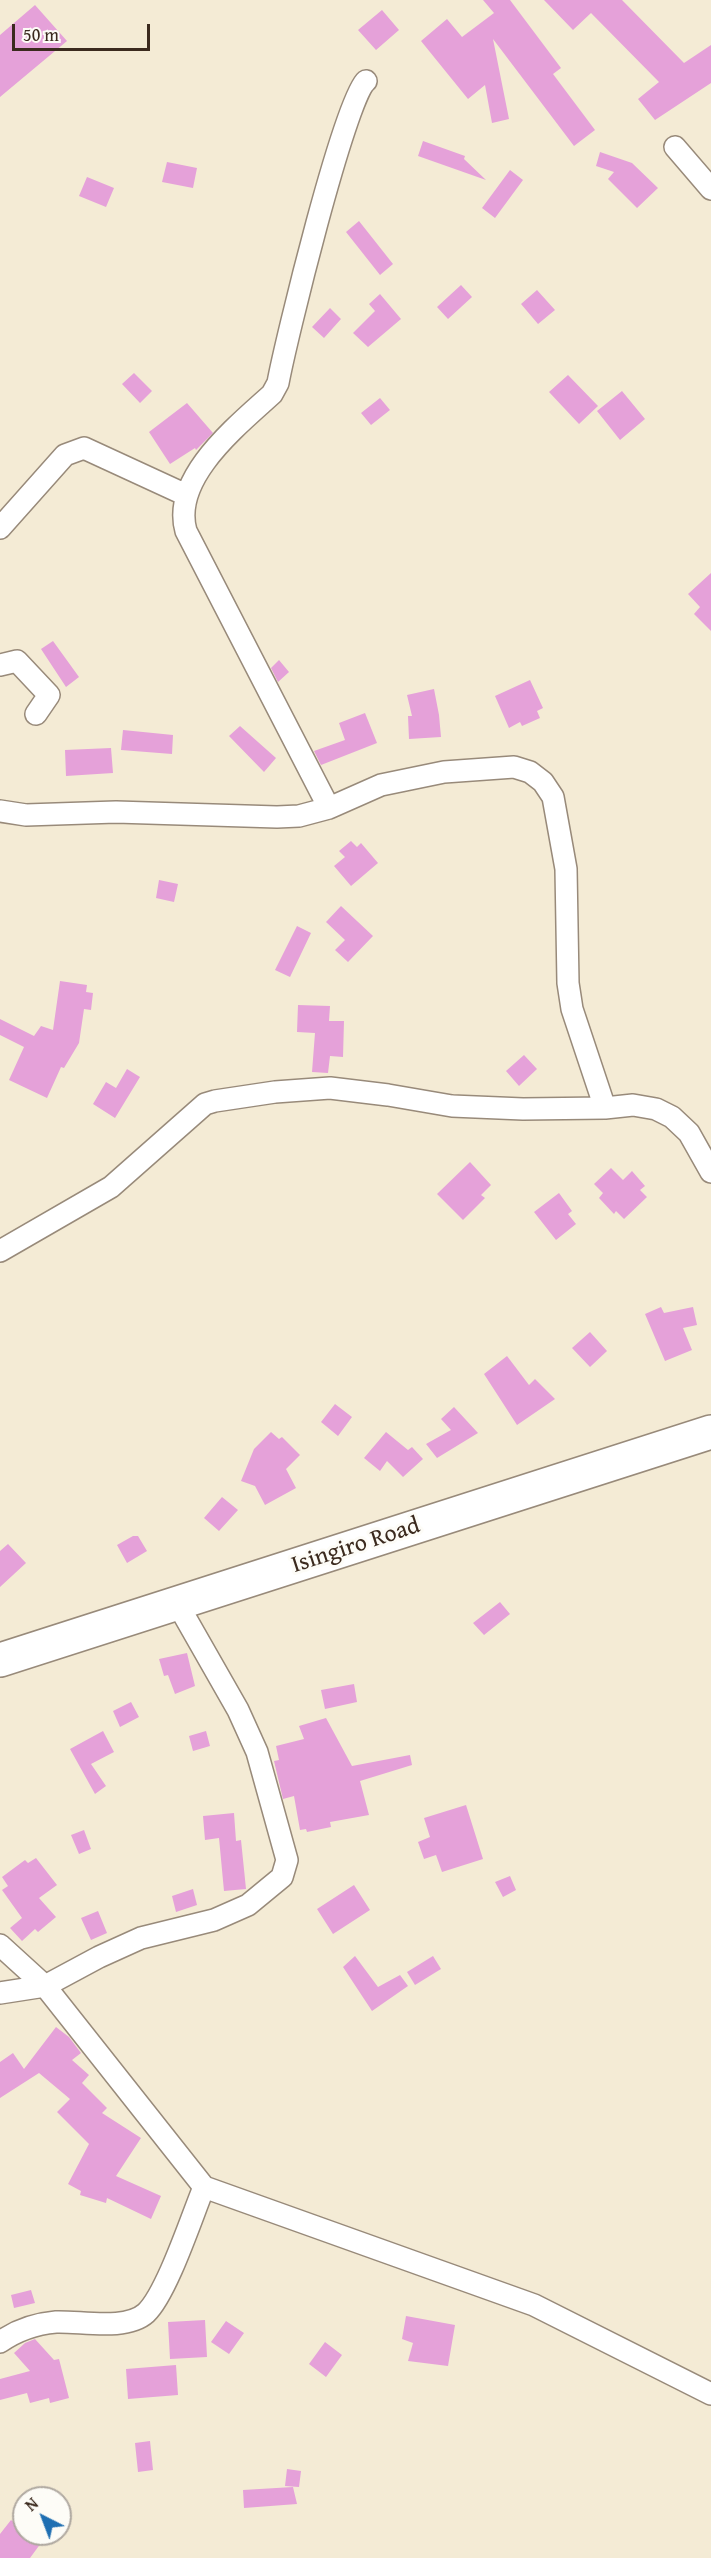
<!DOCTYPE html>
<style>
body{margin:0}
#map{position:relative;width:711px;height:2558px;overflow:hidden;background:#f4ebd5;font-family:"Gentium Book Plus",serif}
canvas{display:block}
.north{position:absolute;left:12px;top:2486px;width:60px;height:60px;box-sizing:border-box;background:#fdfcf7;border:2px solid #afa8a0;border-radius:50%;rotate:318deg;font-size:16px;font-weight:700;line-height:24px;text-align:center;color:#3b2a1e}
.north::after{content:'';display:block;margin:auto;width:21px;height:27px;background:#1f6fb2;clip-path:polygon(50% 0,100% 100%,50% 72%,0 100%)}
.scale{position:absolute;left:12px;top:24px;width:138px;height:27px;box-sizing:border-box;border:3px solid #3b2a1e;border-top:0;padding-left:8px;font-size:18px;line-height:21px;white-space:nowrap;color:#3b2a1e;-webkit-text-stroke:4px #fdfcf7;paint-order:stroke}
</style>
<div id="map">
<canvas width="711" height="2558"></canvas>
<div class="north">N</div>
<div class="scale">50 m</div>
</div>
<script>
const context = document.querySelector('canvas').getContext('2d');
context.lineJoin = 'round';
function fill(path, color) { context.fillStyle = color; context.fill(path, 'evenodd'); }
function trace(path, color, width, dash) { context.strokeStyle = color; context.lineWidth = width; context.lineCap = dash ? 'butt' : 'round'; context.setLineDash(dash || []); context.stroke(path); }
function label(font, color, halo, rows, align = 'center') {
  context.font = font + ' "Gentium Book Plus",serif'; context.lineWidth = 6; context.setLineDash([]); context.textBaseline = 'middle'; context.strokeStyle = halo; context.fillStyle = color; for (const [text, x, y, turn = 0] of rows) {
    context.save(); context.translate(x, y); context.rotate((+turn || 0) * Math.PI / 180); context.textAlign = isNaN(turn) ? turn : align; if (halo) context.strokeText(text, 0, 0); context.fillText(text, 0, 0); context.restore();
  }
}
fill(new Path2D(`
 M 483,0 L 510,0 L 561,68 L 553,74 L 595,130 L 574,146 L 493,39 L 509,119 L 492,123 L 485,85 L 468,99 L 421,41 L 447,19 L 462,37 L 494,13 Z
 M 544,0 L 622,0 L 684,63 L 711,45 L 711,83 L 655,120 L 638,99 L 659,82 L 591,13 L 573,30 Z
 M 35,5 L 67,41 L 0,97 L 0,35 Z
 M 382,10 L 399,30 L 376,50 L 358,30 Z
 M 423,141 L 465,156 L 464,159 L 486,180 L 418,156 Z
 M 600,152 L 632,163 L 658,188 L 637,208 L 608,179 L 614,172 L 596,166 Z
 M 167,162 L 197,168 L 193,188 L 162,182 Z
 M 510,170 L 523,180 L 495,218 L 482,208 Z
 M 87,177 L 114,188 L 106,207 L 79,196 Z
 M 359,221 L 393,264 L 380,275 L 346,232 Z
 M 461,285 L 472,297 L 448,319 L 437,307 Z
 M 537,290 L 555,310 L 538,324 L 521,304 Z
 M 380,294 L 401,319 L 368,347 L 353,333 L 375,311 L 369,304 Z
 M 330,308 L 341,319 L 324,338 L 312,327 Z
 M 134,373 L 152,391 L 140,403 L 122,384 Z
 M 568,375 L 598,406 L 579,424 L 549,392 Z
 M 622,391 L 645,419 L 620,440 L 597,411 Z
 M 380,398 L 390,410 L 371,425 L 361,413 Z
 M 187,403 L 213,433 L 196,450 L 195,448 L 170,464 L 149,432 Z
 M 711,573 L 711,631 L 694,614 L 700,607 L 688,594 Z
 M 53,641 L 79,677 L 66,687 L 41,649 Z
 M 279,660 L 289,672 L 278,682 L 271,668 Z
 M 530,680 L 543,708 L 537,711 L 540,718 L 522,726 L 520,722 L 509,728 L 495,696 Z
 M 434,689 L 439,715 L 441,737 L 409,739 L 408,716 L 412,716 L 407,695 Z
 M 365,713 L 377,743 L 321,765 L 314,751 L 345,740 L 339,723 Z
 M 240,726 L 276,758 L 264,772 L 229,736 Z
 M 123,730 L 173,735 L 172,754 L 121,750 Z
 M 111,748 L 113,773 L 66,776 L 65,750 Z
 M 351,841 L 357,847 L 361,843 L 378,863 L 351,886 L 334,866 L 345,857 L 339,851 Z
 M 159,880 L 178,884 L 174,902 L 156,898 Z
 M 341,906 L 373,936 L 348,962 L 335,950 L 345,940 L 326,922 Z
 M 297,926 L 311,933 L 290,977 L 275,970 Z
 M 60,981 L 87,985 L 86,992 L 93,993 L 91,1010 L 84,1009 L 79,1043 L 64,1068 L 61,1067 L 47,1098 L 9,1080 L 24,1047 L 0,1035 L 0,1019 L 34,1036 L 41,1026 L 53,1030 Z
 M 298,1005 L 330,1006 L 329,1021 L 344,1021 L 343,1057 L 330,1056 L 328,1073 L 312,1072 L 315,1033 L 297,1032 Z
 M 524,1055 L 537,1069 L 519,1086 L 506,1071 Z
 M 127,1069 L 140,1077 L 115,1118 L 93,1104 L 106,1082 L 116,1088 Z
 M 470,1162 L 491,1185 L 481,1195 L 485,1198 L 463,1220 L 437,1194 Z
 M 611,1168 L 623,1180 L 632,1171 L 645,1186 L 640,1190 L 647,1197 L 624,1219 L 616,1211 L 614,1214 L 599,1198 L 603,1193 L 594,1184 Z
 M 559,1193 L 572,1211 L 568,1214 L 576,1224 L 556,1240 L 534,1212 Z
 M 661,1307 L 664,1313 L 693,1307 L 697,1325 L 683,1328 L 692,1350 L 665,1361 L 645,1314 Z
 M 590,1332 L 607,1351 L 590,1367 L 572,1348 Z
 M 507,1356 L 529,1385 L 535,1379 L 555,1399 L 517,1425 L 484,1374 Z
 M 335,1404 L 352,1417 L 338,1436 L 321,1422 Z
 M 454,1407 L 478,1433 L 437,1458 L 426,1444 L 451,1430 L 441,1419 Z
 M 271,1432 L 279,1439 L 282,1437 L 300,1455 L 286,1469 L 296,1488 L 265,1505 L 255,1486 L 241,1481 L 254,1449 Z
 M 386,1432 L 408,1450 L 412,1447 L 423,1459 L 403,1477 L 387,1461 L 380,1471 L 364,1458 Z
 M 222,1497 L 238,1510 L 219,1531 L 204,1518 Z
 M 133,1536 L 138,1536 L 147,1551 L 127,1563 L 117,1545 Z
 M 8,1544 L 26,1563 L 0,1587 L 0,1551 Z
 M 500,1602 L 510,1614 L 484,1635 L 473,1623 Z
 M 187,1653 L 195,1686 L 175,1694 L 168,1675 L 164,1676 L 159,1659 Z
 M 354,1684 L 357,1702 L 325,1709 L 321,1690 Z
 M 131,1702 L 139,1717 L 120,1727 L 113,1711 Z
 M 326,1718 L 352,1766 L 410,1755 L 412,1765 L 360,1781 L 369,1815 L 330,1822 L 331,1827 L 307,1832 L 306,1829 L 300,1830 L 294,1796 L 283,1799 L 274,1761 L 279,1760 L 276,1746 L 304,1739 L 299,1726 Z
 M 103,1731 L 114,1752 L 91,1764 L 106,1786 L 95,1794 L 70,1749 Z
 M 206,1731 L 210,1746 L 193,1751 L 189,1736 Z
 M 466,1805 L 483,1859 L 442,1872 L 436,1855 L 424,1859 L 418,1842 L 430,1837 L 424,1818 Z
 M 234,1813 L 236,1841 L 241,1840 L 246,1889 L 224,1891 L 219,1838 L 205,1840 L 203,1816 Z
 M 84,1830 L 91,1849 L 79,1854 L 71,1835 Z
 M 36,1858 L 57,1885 L 39,1898 L 56,1917 L 38,1932 L 35,1929 L 22,1941 L 10,1928 L 22,1918 L 2,1890 L 8,1886 L 2,1877 L 25,1860 L 28,1863 Z
 M 510,1876 L 516,1890 L 503,1897 L 495,1882 Z
 M 354,1885 L 370,1910 L 333,1934 L 317,1909 Z
 M 193,1889 L 197,1905 L 176,1912 L 172,1896 Z
 M 98,1911 L 107,1933 L 91,1940 L 81,1918 Z
 M 355,1956 L 378,1987 L 400,1975 L 408,1986 L 372,2011 L 343,1967 Z
 M 433,1956 L 441,1969 L 415,1985 L 407,1972 Z
 M 56,2027 L 69,2037 L 81,2053 L 72,2060 L 89,2075 L 82,2083 L 107,2108 L 102,2113 L 141,2138 L 116,2176 L 161,2196 L 151,2219 L 107,2198 L 106,2203 L 80,2195 L 81,2191 L 68,2184 L 89,2144 L 57,2112 L 70,2099 L 39,2073 L 0,2098 L 0,2062 L 13,2053 L 24,2069 Z
 M 31,2290 L 35,2303 L 14,2308 L 11,2295 Z
 M 406,2316 L 455,2325 L 448,2366 L 408,2361 L 413,2343 L 402,2339 Z
 M 205,2320 L 207,2357 L 170,2359 L 168,2322 Z
 M 226,2321 L 244,2333 L 229,2354 L 211,2342 Z
 M 35,2339 L 54,2360 L 59,2359 L 69,2398 L 50,2403 L 49,2398 L 30,2403 L 27,2393 L 0,2400 L 0,2379 L 30,2371 L 14,2353 L 25,2343 Z
 M 325,2342 L 342,2355 L 326,2377 L 309,2364 Z
 M 176,2365 L 178,2395 L 128,2399 L 126,2369 Z
 M 150,2441 L 153,2470 L 138,2472 L 135,2443 Z
 M 287,2469 L 301,2471 L 299,2487 L 285,2486 Z
 M 293,2487 L 297,2504 L 244,2508 L 243,2490 Z
 M 11,2520 L 24,2530 L 24,2534 L 29,2534 L 41,2543 L 30,2558 L 0,2558 L 0,2534 Z`), '#e5a1d9');
const street = new Path2D(`
 M 675,147 L 711,189
 M 0,528 L 65,455 L 84,448 L 186,495
 M 0,665 L 17,661 L 49,695 L 36,714
 M 329,808 L 186,531 C 171,478 237,426 272,394 L 278,383 C 285,344 345,98 366,81
 M 0,811 L 26,815 L 116,812 L 277,817 L 299,816 L 329,808 L 381,785 L 444,772 L 514,767 L 530,772 L 543,782 L 553,797 L 566,869 L 568,983 L 572,1009 L 605,1108
 M 0,1251 L 111,1187 L 205,1104 L 215,1101 L 275,1092 L 330,1088 L 388,1095 L 452,1106 L 523,1109 L 605,1108 L 633,1105 L 656,1109 L 672,1117 L 689,1133 L 711,1172
 M 0,1945 L 45,1986 L 204,2187 L 534,2305 L 711,2394
 M 0,1993 L 45,1986 L 99,1957 L 141,1938 L 214,1920 L 248,1905 L 282,1877 L 287,1860 L 257,1752 L 238,1710 L 177,1603
 M 0,2342 C 17,2330 34,2324 56,2322 C 81,2321 126,2331 146,2313 C 167,2293 192,2216 204,2187`);
const primary = new Path2D(`
 M 0,1660 L 711,1432`);
trace(street, '#988a7a', 24);
trace(primary, '#988a7a', 36);
trace(street, '#fff', 21);
trace(primary, '#fff', 33);
label('24px', '#3b2a1e', '#fdfcf7', [
 ["Isingiro Road",356,1546,-18]
]);
</script>
